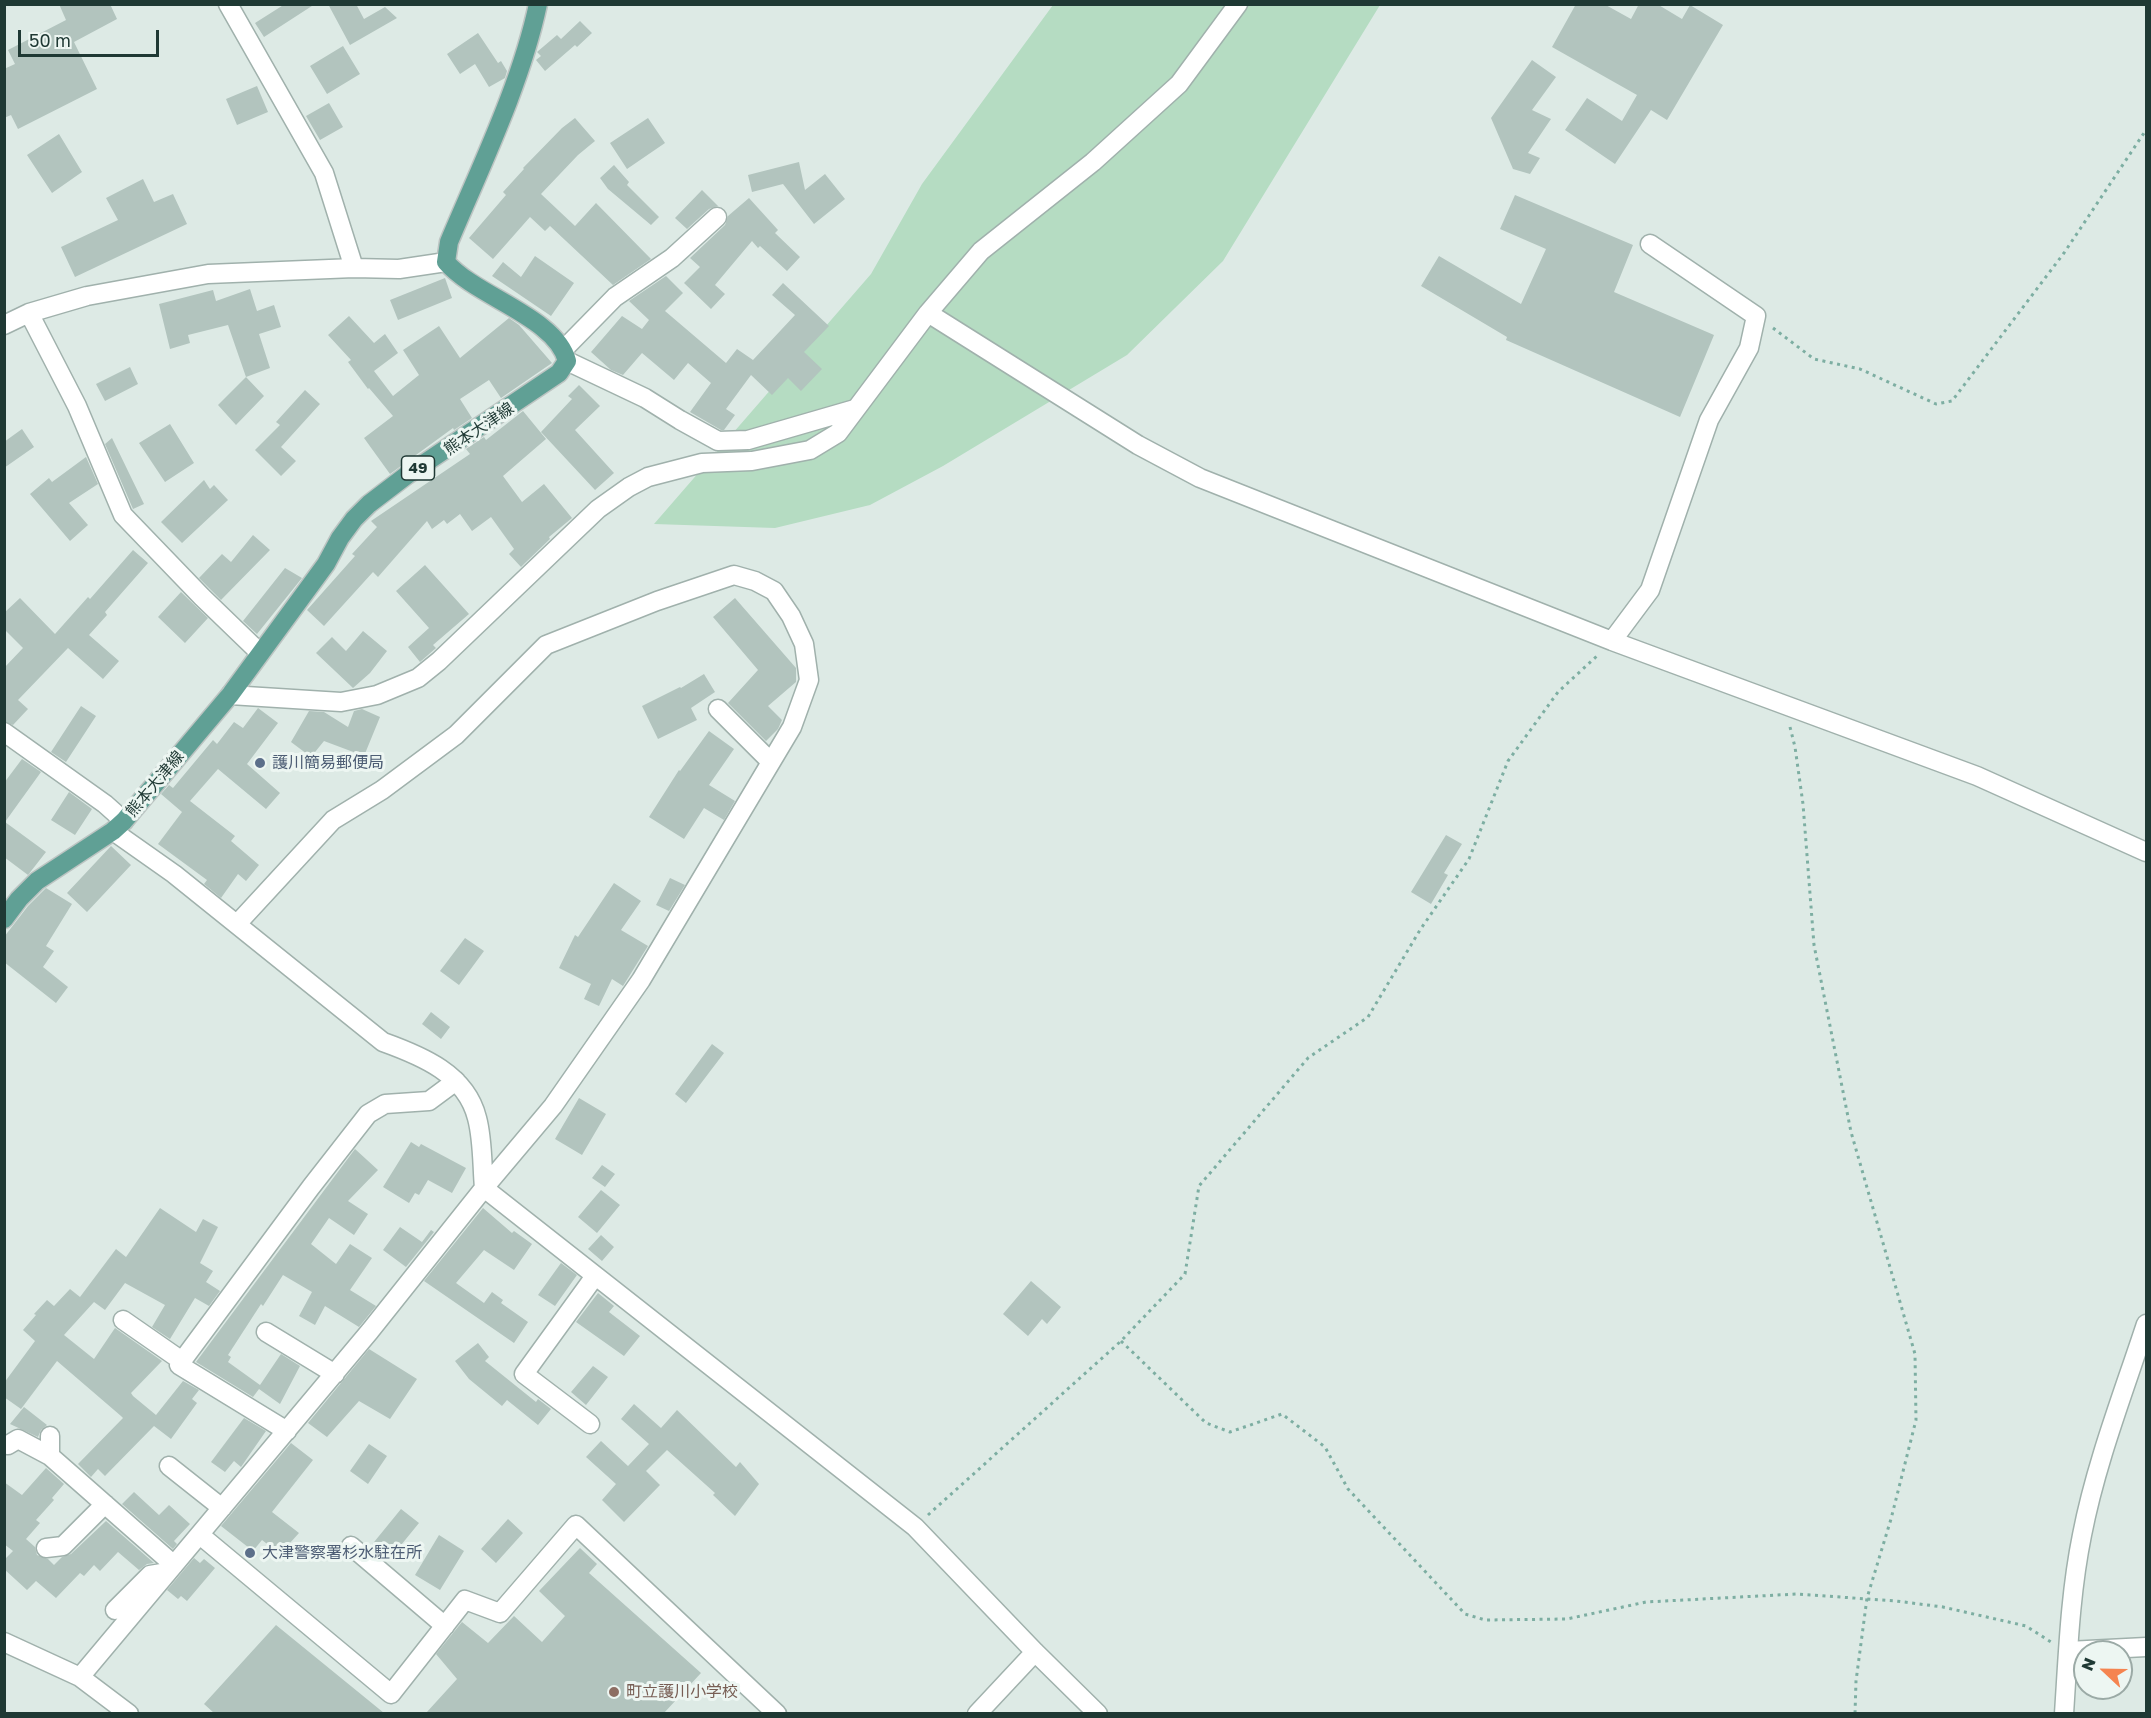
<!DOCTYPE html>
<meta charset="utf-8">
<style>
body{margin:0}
#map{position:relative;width:2151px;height:1718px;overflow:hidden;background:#ddeae5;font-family:"Golos Text",sans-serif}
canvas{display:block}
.frame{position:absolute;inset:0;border:6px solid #1f3934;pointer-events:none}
.north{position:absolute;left:2073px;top:1640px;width:60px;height:60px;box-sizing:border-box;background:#edf6f2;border:2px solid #9baaa6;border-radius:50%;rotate:292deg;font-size:16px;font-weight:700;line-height:24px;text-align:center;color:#1f3934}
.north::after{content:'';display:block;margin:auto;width:21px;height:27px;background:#f58450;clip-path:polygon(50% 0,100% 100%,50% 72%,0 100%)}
.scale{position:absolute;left:18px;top:30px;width:141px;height:27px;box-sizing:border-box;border:3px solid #1f3934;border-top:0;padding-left:8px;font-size:18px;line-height:21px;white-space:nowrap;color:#1f3934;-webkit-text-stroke:4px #edf6f2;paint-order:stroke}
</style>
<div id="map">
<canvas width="2151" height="1718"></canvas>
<div class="frame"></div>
<div class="north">N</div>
<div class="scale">50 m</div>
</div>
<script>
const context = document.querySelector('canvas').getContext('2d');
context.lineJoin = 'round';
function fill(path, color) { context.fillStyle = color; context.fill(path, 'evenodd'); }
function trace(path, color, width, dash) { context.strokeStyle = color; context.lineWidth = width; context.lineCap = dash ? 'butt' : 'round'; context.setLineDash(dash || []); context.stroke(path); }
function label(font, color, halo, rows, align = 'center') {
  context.font = font + ' "Golos Text","Noto Sans JP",sans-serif'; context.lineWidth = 6; context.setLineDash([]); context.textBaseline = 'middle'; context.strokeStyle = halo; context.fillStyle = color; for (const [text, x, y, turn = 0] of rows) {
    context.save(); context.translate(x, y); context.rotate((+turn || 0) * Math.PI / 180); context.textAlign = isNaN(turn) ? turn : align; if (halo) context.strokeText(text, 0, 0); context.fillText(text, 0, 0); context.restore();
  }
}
fill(new Path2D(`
 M 1053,5 L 1380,5 L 1223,261 L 1127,355 L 943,466 L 870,505 L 775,528 L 654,524 L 871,274 L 922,184 Z`), '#b5dcc2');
fill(new Path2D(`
 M 59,4 L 110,4 L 117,19 L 74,42 L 97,89 L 18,129 L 11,115 L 4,118 L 4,69 L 15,64 L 8,50 L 66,20 Z
 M 285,4 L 315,4 L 264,37 L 255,23 Z
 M 328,4 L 356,4 L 364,19 L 385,7 L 397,18 L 350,45 Z
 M 1576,4 L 1604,4 L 1631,19 L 1639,4 L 1657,4 L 1682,19 L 1690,5 L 1723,25 L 1667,120 L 1651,110 L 1615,164 L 1565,130 L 1587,98 L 1622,121 L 1637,95 L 1552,47 Z
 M 580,21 L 592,33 L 577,47 L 575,45 L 545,71 L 536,60 L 541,56 L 537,52 L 557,35 L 561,39 Z
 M 478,33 L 498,63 L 501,61 L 507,71 L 505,78 L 489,87 L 475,64 L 460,74 L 447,54 Z
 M 343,46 L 360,74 L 327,94 L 310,66 Z
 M 1532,60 L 1556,77 L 1532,110 L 1551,119 L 1528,153 L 1540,158 L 1530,174 L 1513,169 L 1491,118 Z
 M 257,86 L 268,112 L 237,125 L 226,99 Z
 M 329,103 L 343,127 L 320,140 L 306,116 Z
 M 575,118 L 595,141 L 578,155 L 541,194 L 575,226 L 596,203 L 651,259 L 613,285 L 550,226 L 545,231 L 530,217 L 493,259 L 469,238 L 506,195 L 503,192 L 524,169 L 523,168 L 562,128 Z
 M 648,118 L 665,143 L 627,169 L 610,143 Z
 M 59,134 L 82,172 L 52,193 L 27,155 Z
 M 799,162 L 805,190 L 825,174 L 845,199 L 814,224 L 783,184 L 752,192 L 748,175 Z
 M 614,165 L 629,182 L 627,185 L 659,217 L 651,225 L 608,189 L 600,178 Z
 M 143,179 L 154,202 L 173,194 L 187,224 L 75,277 L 61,247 L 118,220 L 106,198 Z
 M 702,190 L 718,206 L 709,209 L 687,229 L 675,218 Z
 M 1515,195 L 1633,245 L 1614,292 L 1714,335 L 1680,417 L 1506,340 L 1507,337 L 1421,286 L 1439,256 L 1521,304 L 1546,249 L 1500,229 Z
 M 749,198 L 778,230 L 775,233 L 800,257 L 787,271 L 760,246 L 758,248 L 752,241 L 715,285 L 725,294 L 711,309 L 684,283 L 700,267 L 690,258 L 725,225 L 728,216 Z
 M 535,256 L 574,283 L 551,316 L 492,276 L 503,262 L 521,277 Z
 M 666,276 L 683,293 L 665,311 L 726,363 L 737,349 L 753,360 L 795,315 L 772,295 L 783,283 L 829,326 L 804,352 L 822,369 L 801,391 L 788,378 L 772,395 L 751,375 L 726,409 L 735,415 L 724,430 L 721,430 L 690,412 L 711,383 L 688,363 L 674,380 L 642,353 L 623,375 L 611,370 L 591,352 L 622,316 L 642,329 L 649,320 L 629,301 Z
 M 445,278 L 452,298 L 398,320 L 390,300 Z
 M 250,289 L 257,311 L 274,305 L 281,327 L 259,334 L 270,368 L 246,377 L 228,325 L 188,335 L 190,343 L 170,349 L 159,304 L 213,290 L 216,301 Z
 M 349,316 L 374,343 L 385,334 L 398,353 L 374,371 L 393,396 L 419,375 L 403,350 L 439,326 L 460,358 L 509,318 L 519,325 L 552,363 L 501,398 L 489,380 L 460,399 L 472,418 L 454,430 L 453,428 L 390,474 L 364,438 L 393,416 L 369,388 L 368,389 L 348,362 L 351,360 L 328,335 Z
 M 130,367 L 138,384 L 105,401 L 96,384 Z
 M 246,377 L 264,396 L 236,425 L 218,405 Z
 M 579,385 L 600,406 L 575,430 L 614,473 L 595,490 L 541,432 L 572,399 L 568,396 Z
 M 305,390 L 320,404 L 281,447 L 296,461 L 281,476 L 255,450 L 280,425 L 276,422 Z
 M 523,411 L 546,439 L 503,476 L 522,502 L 544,484 L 572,518 L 549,537 L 550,539 L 525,563 L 521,567 L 509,554 L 514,549 L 491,517 L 472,531 L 460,514 L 447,524 L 444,520 L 432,529 L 427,521 L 378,577 L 373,572 L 324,626 L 307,610 L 355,556 L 352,554 L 377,527 L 371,521 L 470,454 L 466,449 L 484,437 L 486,440 Z
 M 170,424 L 194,463 L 165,482 L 139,443 Z
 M 22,429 L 34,447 L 4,468 L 4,442 Z
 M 112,438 L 144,504 L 133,509 L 105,444 Z
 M 86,457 L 98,484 L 69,503 L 88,525 L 70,541 L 30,494 L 49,478 L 52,482 Z
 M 204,480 L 210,489 L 214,485 L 228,500 L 182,543 L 161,522 Z
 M 253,535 L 270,550 L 221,600 L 199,578 L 222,554 L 231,562 Z
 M 133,550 L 148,563 L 105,612 L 107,615 L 89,635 L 119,661 L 103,679 L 68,648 L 18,700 L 28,709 L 13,725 L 4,721 L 4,668 L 23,648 L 4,629 L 4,613 L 20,598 L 55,634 L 88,597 L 90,599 Z
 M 425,565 L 469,614 L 433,645 L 436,648 L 420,662 L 408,647 L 429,628 L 396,591 Z
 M 285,568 L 302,578 L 257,634 L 243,621 Z
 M 181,592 L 208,618 L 185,643 L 158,617 Z
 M 735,598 L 796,668 L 796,682 L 768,706 L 782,720 L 778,729 L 766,741 L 728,703 L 758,670 L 713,617 Z
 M 363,631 L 387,651 L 370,673 L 353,688 L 316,653 L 332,637 L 346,651 Z
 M 704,674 L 715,692 L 691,708 L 697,720 L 658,739 L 642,706 L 680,687 L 681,688 Z
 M 81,706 L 96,716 L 66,762 L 51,752 Z
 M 258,708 L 278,723 L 247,764 L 280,793 L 266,809 L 218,769 L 190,801 L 235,836 L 231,841 L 259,865 L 246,881 L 238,874 L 221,898 L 204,884 L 207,880 L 158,844 L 182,812 L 161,794 L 169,785 L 173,788 L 213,740 L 217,744 L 234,722 L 243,728 Z
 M 362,709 L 380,717 L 364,756 L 324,741 L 311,757 L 291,742 L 309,711 L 324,712 L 348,727 L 354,711 Z
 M 709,731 L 734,749 L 709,785 L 735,801 L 724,820 L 704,808 L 684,839 L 649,817 L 679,770 L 680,771 Z
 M 22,759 L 41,772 L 5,822 L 46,852 L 28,875 L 4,857 L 4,783 Z
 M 69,792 L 92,809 L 75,835 L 51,820 Z
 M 1446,835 L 1462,844 L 1444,873 L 1448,875 L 1431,904 L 1411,892 Z
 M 111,846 L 131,865 L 87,912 L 67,893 Z
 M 670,878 L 685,885 L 669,911 L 656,905 Z
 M 614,883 L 641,901 L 621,930 L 648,946 L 623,986 L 612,979 L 599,1006 L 584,999 L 591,984 L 559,968 L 575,935 L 578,937 Z
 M 46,888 L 72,904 L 46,946 L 54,951 L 43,967 L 68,987 L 56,1003 L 4,962 L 4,937 L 28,906 Z
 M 465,938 L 484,951 L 459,985 L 440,971 Z
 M 431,1012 L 450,1027 L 441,1039 L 422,1024 Z
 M 712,1044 L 724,1053 L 686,1103 L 675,1094 Z
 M 579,1098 L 606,1114 L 582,1155 L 555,1139 Z
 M 411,1142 L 419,1147 L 421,1144 L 466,1168 L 452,1193 L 428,1180 L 419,1195 L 415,1193 L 409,1203 L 383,1187 Z
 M 355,1149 L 378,1170 L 348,1201 L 368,1214 L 354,1235 L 329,1218 L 311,1244 L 336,1264 L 350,1244 L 372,1258 L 350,1290 L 376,1306 L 359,1327 L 325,1306 L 315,1325 L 299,1316 L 312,1292 L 283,1275 L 263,1306 L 261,1304 L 228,1355 L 231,1357 L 228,1362 L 260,1385 L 281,1354 L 300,1366 L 280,1404 L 259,1389 L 253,1397 L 196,1362 Z
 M 602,1165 L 615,1174 L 605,1187 L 592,1178 Z
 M 601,1190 L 620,1205 L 597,1233 L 578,1217 Z
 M 160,1208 L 196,1232 L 203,1219 L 218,1227 L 200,1263 L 213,1271 L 206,1282 L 220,1291 L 209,1306 L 195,1298 L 170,1339 L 152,1327 L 165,1305 L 125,1283 L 105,1310 L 94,1302 L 64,1335 L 94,1359 L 115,1328 L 162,1361 L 131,1393 L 133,1396 L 156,1415 L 183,1381 L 199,1390 L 192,1399 L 197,1403 L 171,1439 L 154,1426 L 105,1476 L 98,1469 L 91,1477 L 78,1464 L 123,1418 L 121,1416 L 57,1361 L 21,1409 L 4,1397 L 4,1383 L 35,1341 L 23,1330 L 36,1315 L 34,1314 L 47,1300 L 54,1306 L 70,1289 L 80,1297 L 116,1249 L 126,1257 Z
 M 483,1208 L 512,1233 L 514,1231 L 532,1244 L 514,1270 L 484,1250 L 456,1283 L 484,1303 L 492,1292 L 503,1300 L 501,1303 L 528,1322 L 514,1343 L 424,1281 Z
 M 400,1227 L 422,1242 L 431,1230 L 434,1232 L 406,1267 L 383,1250 Z
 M 601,1235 L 614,1247 L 602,1261 L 588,1249 Z
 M 561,1263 L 577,1275 L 555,1306 L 538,1295 Z
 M 1031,1281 L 1061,1307 L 1047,1324 L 1042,1319 L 1028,1336 L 1003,1314 Z
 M 598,1293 L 614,1306 L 609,1312 L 640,1336 L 624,1356 L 576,1322 Z
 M 478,1343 L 489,1357 L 485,1361 L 536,1402 L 538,1399 L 551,1409 L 538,1425 L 507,1400 L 502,1406 L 469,1379 L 455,1361 Z
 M 369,1349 L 417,1379 L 390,1419 L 359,1401 L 327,1437 L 308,1423 Z
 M 593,1366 L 608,1377 L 586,1405 L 571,1392 Z
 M 634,1404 L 661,1428 L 677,1410 L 736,1467 L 740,1462 L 759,1484 L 735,1516 L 713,1495 L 715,1493 L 667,1450 L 646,1471 L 660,1485 L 624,1522 L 602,1500 L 616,1484 L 586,1457 L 601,1441 L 628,1466 L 649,1444 L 621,1419 Z
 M 24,1407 L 47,1425 L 41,1430 L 38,1437 L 10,1424 Z
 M 244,1418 L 266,1431 L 241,1467 L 234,1461 L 225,1472 L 211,1462 Z
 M 291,1443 L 313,1460 L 272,1512 L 299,1533 L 280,1554 L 262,1540 L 253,1551 L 221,1526 Z
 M 369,1444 L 387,1456 L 368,1484 L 350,1471 Z
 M 46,1468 L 64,1484 L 52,1498 L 54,1500 L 36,1520 L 40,1523 L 26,1539 L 35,1547 L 37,1555 L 48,1559 L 54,1565 L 62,1557 L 71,1554 L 106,1521 L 154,1563 L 147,1564 L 139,1570 L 118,1552 L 100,1571 L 94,1565 L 84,1576 L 80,1573 L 56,1598 L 36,1581 L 27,1590 L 4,1569 L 4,1560 L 13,1551 L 4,1544 L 4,1482 L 22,1495 Z
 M 134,1492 L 159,1515 L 169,1505 L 190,1524 L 174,1541 L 177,1544 L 173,1549 L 122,1504 Z
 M 401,1509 L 419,1523 L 388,1561 L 370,1547 Z
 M 508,1519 L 523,1533 L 496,1563 L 481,1549 Z
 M 439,1535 L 464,1551 L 440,1590 L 415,1575 Z
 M 580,1548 L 597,1564 L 589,1573 L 701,1673 L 664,1713 L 426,1713 L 457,1679 L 436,1654 L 462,1622 L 488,1643 L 514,1616 L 542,1642 L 565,1616 L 539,1591 Z
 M 194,1558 L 200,1563 L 204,1559 L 215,1568 L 187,1601 L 181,1596 L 178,1599 L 167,1590 Z
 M 276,1625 L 384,1713 L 214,1713 L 204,1704 Z`), '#b2c4be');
const minor = new Path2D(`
 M 228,4 L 324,173 L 354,268
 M 29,313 L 77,406 L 123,515 L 202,597 L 260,653
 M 928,313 L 1138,445 L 1200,478 L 1612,641 L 1977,776 L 2146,852
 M 4,325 L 29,313 L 87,296 L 208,274 L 354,268 L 399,269 L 446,262
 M 564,349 L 615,297 L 672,258 L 717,217
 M 567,361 L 645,398 L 680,420 L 718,441 L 748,440 L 855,409
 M 1612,641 L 1650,590 L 1709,420 L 1749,348 L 1756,316 L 1650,244
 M 230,695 L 341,702 L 377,695 L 418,678 L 439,661 L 598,509 L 629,487 L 648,477 L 702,463 L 752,461 L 810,450 L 838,433 L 928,313 L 981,251 L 1093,162 L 1179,84 L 1238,4
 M 718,709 L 771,762
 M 4,732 L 105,804 L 124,821
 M 113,831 L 174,874 L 383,1042 C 422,1056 466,1074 477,1118 C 483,1140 482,1166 484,1188 L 915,1527 L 1035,1652 L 1098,1714
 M 123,1320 L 182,1361
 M 266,1332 L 335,1374
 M 590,1424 L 524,1374 L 595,1276
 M 287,1431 L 179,1365 L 311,1187 L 368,1114 L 385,1104 L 429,1101 L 456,1081
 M 50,1436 L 50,1456 L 174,1565
 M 8,1445 L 18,1439 L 50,1456
 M 169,1466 L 222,1508
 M 200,1535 L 391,1694 L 465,1600 L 500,1613 L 576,1525 L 777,1714
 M 351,1546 L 445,1626
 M 46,1548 L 63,1546 L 105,1504
 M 115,1610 L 150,1575 L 168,1572
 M 4,1642 L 80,1677 L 129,1714
 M 2068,1651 L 2146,1647
 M 80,1677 L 370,1331 L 484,1188 L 553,1106 L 641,980 L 792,727 L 809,680 L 804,644 L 791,616 L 774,591 L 755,581 L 734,575 L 657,601 L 546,645 L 456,735 L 382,790 L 333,820 L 237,924
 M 977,1714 L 1035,1652
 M 2064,1714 C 2068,1654 2070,1594 2082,1535 C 2096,1463 2123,1394 2146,1324`);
const major = new Path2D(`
 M 4,919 L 19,899 L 37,881 L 113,831 L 124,821 L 230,695 L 326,564 L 340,538 L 354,519 L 369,504 L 407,475 L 559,373 L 567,361 C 556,317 476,297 446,262 L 449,242 C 481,166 521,84 538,4`);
trace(minor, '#a0b1ac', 21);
trace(major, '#bcc4c2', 21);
trace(new Path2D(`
 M 1773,328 L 1814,359 L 1860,369 L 1936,404 L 1952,401 L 2064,253 L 2146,130
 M 1790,727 L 1795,747 L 1803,804 L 1814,945 L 1851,1132 L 1915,1354 L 1916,1420 L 1891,1519 L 1867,1598 L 1856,1681 L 1855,1714
 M 1121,1341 L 1206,1423 L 1230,1432 L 1282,1414 L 1325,1447 L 1348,1489 L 1465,1614 L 1485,1620 L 1567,1619 L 1646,1602 L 1797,1594 L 1896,1601 L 1943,1607 L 2026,1626 L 2051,1642
 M 928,1515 L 1121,1341 L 1185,1274 L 1199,1186 L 1308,1058 L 1368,1017 L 1420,930 L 1469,859 L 1508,761 L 1558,692 L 1598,655`), '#7daea2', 3, [3, 4.5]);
trace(minor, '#fff', 18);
trace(major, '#60a095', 18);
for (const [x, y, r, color] of [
 [260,763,6,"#5c6f8a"],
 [250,1553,6,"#5c6f8a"],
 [614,1692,6,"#8d6e63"]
]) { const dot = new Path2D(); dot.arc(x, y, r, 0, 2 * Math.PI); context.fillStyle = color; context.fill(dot); trace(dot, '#edf6f2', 2); }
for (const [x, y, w] of [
 [418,468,33]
]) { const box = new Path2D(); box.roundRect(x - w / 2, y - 12, w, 24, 4.5); context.fillStyle = '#edf6f2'; context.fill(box); trace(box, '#1f3934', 1.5); }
label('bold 15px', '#1f3934', null, [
 ["49",418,468]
]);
label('16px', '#1f3934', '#edf6f2', [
 ["熊本大津線",479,429,-34],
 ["熊本大津線",155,784,-50]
]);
label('16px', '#4e5e75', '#edf6f2', [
 ["護川簡易郵便局",272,763],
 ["大津警察署杉水駐在所",262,1553]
], 'left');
label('16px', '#785e54', '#edf6f2', [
 ["町立護川小学校",626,1692]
], 'left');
</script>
